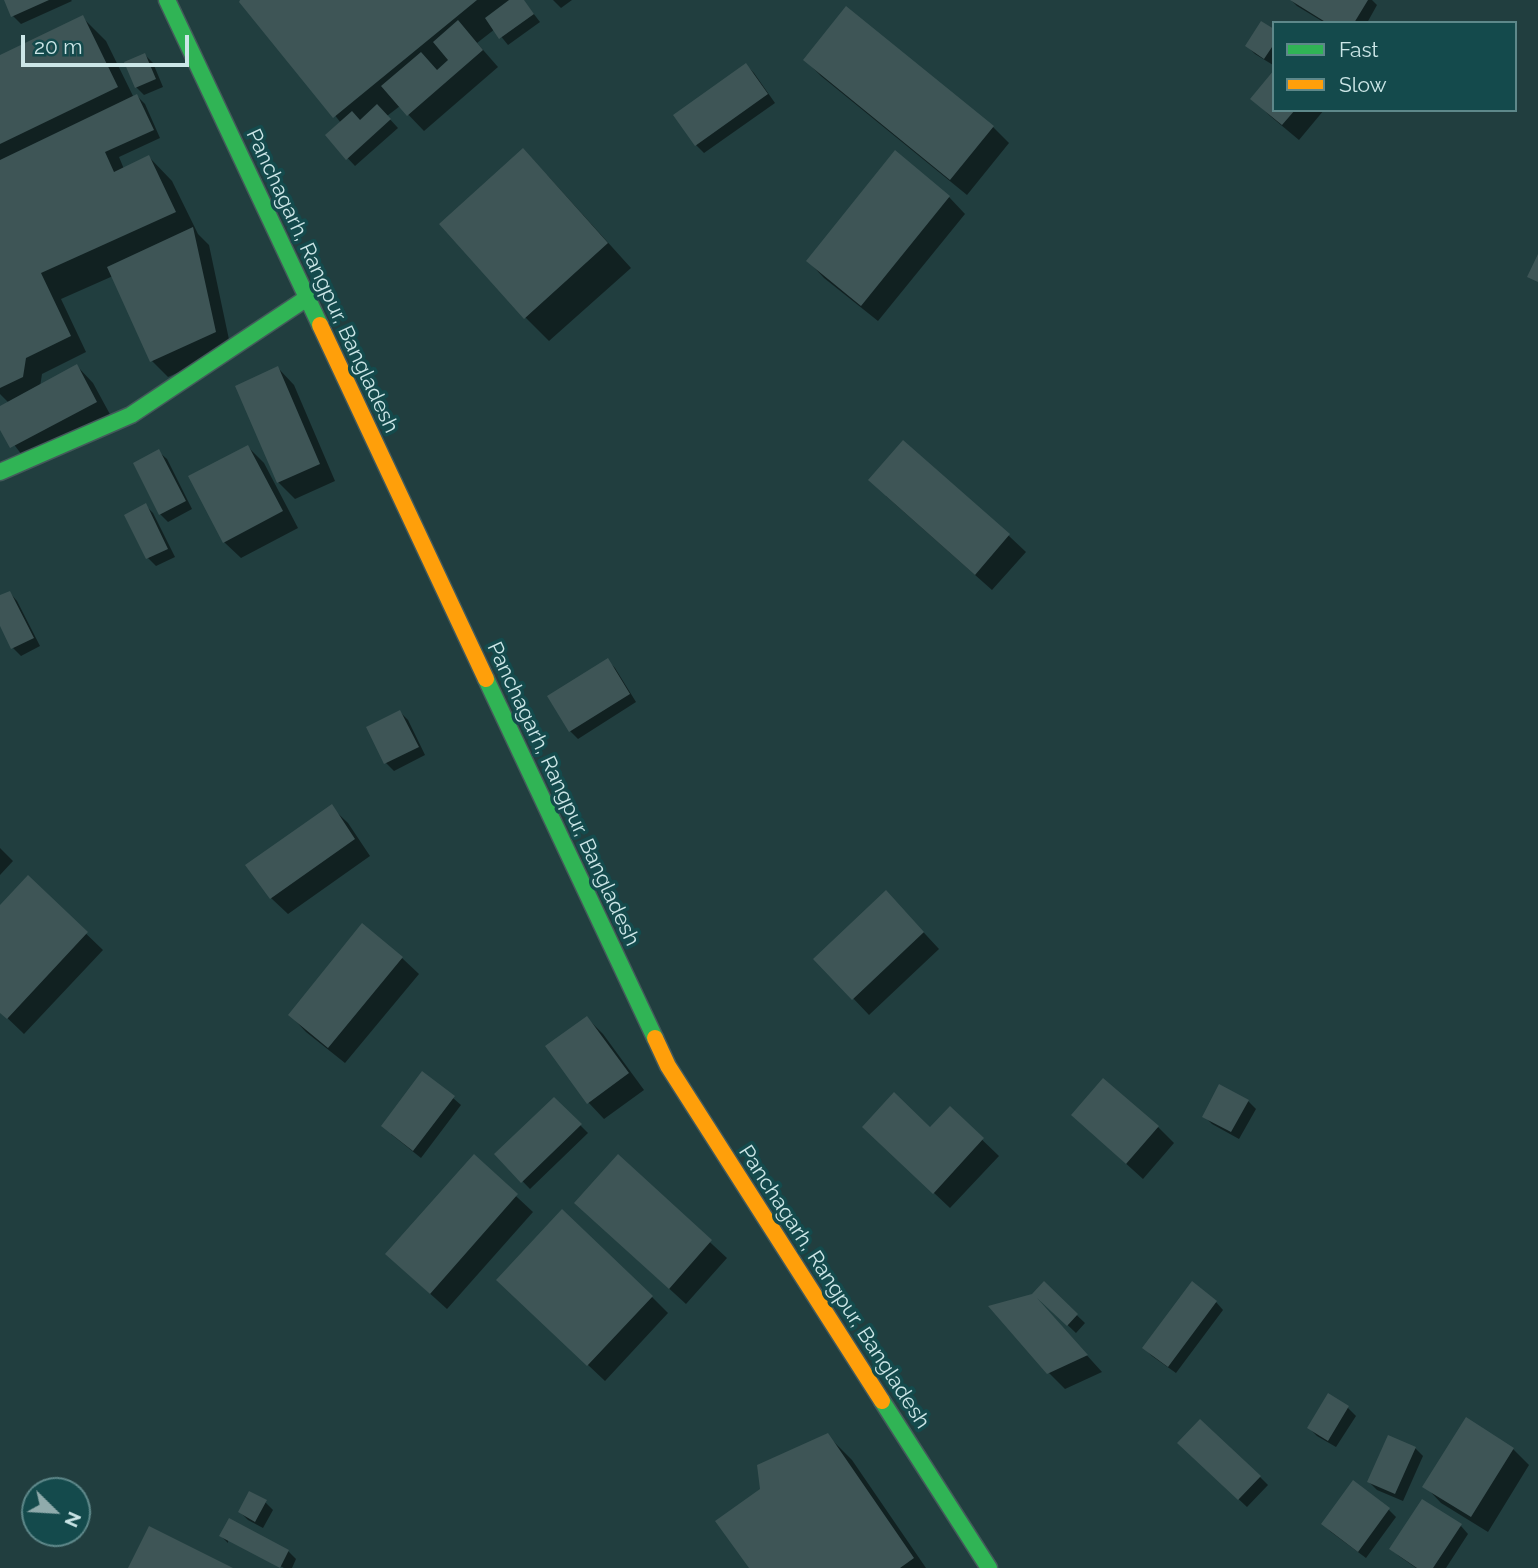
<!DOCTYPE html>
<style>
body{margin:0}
#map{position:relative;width:1538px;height:1568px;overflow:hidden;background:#213e3f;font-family:Raleway,sans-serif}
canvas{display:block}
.legend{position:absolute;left:1272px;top:21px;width:245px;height:91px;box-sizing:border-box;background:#144a4c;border:2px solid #5e888a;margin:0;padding:9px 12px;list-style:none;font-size:21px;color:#cce6e7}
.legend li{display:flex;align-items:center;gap:14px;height:35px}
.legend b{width:35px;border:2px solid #5e888a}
.north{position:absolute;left:21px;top:1477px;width:70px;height:70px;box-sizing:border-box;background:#144a4c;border:2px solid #5e888a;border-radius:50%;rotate:114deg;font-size:19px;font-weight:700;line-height:28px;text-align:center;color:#cce6e7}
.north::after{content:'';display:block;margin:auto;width:24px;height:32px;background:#90abac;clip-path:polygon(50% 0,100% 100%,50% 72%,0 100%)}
.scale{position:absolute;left:21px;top:35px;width:168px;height:32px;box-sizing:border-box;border:4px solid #cce6e7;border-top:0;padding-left:9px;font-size:21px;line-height:24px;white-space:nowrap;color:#cce6e7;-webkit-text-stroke:5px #144a4c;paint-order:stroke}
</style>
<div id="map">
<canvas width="1538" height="1568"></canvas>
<ul class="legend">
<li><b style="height:9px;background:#30b455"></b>Fast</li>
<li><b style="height:9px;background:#ff9f0a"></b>Slow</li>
</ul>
<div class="north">N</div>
<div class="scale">20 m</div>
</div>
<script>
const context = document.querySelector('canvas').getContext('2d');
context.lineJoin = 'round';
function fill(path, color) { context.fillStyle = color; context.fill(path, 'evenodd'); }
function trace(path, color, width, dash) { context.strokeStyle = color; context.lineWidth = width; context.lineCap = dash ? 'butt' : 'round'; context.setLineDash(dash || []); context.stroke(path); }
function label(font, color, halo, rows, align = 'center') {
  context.font = font + ' Raleway,sans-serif'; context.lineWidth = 7; context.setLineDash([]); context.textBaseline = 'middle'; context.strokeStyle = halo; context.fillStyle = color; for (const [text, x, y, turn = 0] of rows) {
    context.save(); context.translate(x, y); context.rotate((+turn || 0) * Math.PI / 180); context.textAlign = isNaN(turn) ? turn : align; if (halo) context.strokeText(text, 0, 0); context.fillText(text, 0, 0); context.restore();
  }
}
fill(new Path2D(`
 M 6,0 L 71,0 L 72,1 L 21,24 L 13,16 Z
 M 243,0 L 523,0 L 540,22 L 508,45 L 495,29 L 477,43 L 498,67 L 424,131 L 400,106 L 387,116 L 398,128 L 355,166 L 327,136 L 341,123 Z
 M 553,0 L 572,0 L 561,8 Z
 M 1291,0 L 1372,0 L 1377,5 L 1367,23 L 1325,23 L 1297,6 Z
 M 82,17 L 106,41 L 134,98 L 137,96 L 145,104 L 160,138 L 119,157 L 124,169 L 149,157 L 172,181 L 198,234 L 209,245 L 231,349 L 168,377 L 152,361 L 113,276 L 61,299 L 86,352 L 42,374 L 40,387 L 77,366 L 93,383 L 112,418 L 28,463 L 0,426 L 0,408 L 9,403 L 0,394 L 0,57 Z
 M 1274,32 L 1274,63 L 1273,65 L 1255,54 L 1247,46 Z
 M 145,55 L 153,63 L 163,87 L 144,95 L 136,87 Z
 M 805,60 L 993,127 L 1009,143 L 967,195 L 821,76 Z
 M 746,65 L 754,73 L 775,103 L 704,153 L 696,145 Z
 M 1253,99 L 1274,110 L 1324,110 L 1299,140 L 1269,115 Z
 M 895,153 L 949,197 L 965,214 L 878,321 L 824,278 L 808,261 Z
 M 547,175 L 631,268 L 549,341 L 526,318 L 442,224 Z
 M 278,368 L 294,385 L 335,481 L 295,499 L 278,482 Z
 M 903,442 L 1009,536 L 1026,552 L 992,590 L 886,496 Z
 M 248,447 L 264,463 L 298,528 L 241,558 L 224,542 Z
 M 159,452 L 167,459 L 192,509 L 168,522 L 160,514 Z
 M 145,505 L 153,513 L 175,557 L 156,566 L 148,558 Z
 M 10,593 L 17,601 L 40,646 L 21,656 L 13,648 L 0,622 L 0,597 Z
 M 607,660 L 615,668 L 636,702 L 578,739 L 570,731 Z
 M 400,712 L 408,720 L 425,755 L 394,771 L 386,763 Z
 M 331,807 L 348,823 L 370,856 L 288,914 L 271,898 L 248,866 Z
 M 0,848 L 13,861 L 0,875 Z
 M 28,878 L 103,950 L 24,1034 L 0,1011 L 0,907 Z
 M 902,909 L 939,949 L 869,1015 L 816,959 Z
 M 363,925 L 402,958 L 419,974 L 345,1063 L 306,1032 L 290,1015 Z
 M 587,1018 L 603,1034 L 644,1090 L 604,1119 L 588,1102 Z
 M 453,1098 L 461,1105 L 421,1158 L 391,1134 Z
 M 554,1099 L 588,1133 L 530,1189 L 496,1154 Z
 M 1248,1101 L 1256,1109 L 1239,1139 L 1212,1124 L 1204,1116 Z
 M 950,1109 L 999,1156 L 950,1208 L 881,1143 L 930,1129 Z
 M 1158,1127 L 1174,1143 L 1143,1179 L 1090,1131 Z
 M 474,1157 L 533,1212 L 447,1309 L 404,1270 Z
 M 618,1157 L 727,1258 L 686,1304 L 593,1219 Z
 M 1044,1284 L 1085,1323 L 1076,1333 L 1037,1296 L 1035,1298 L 1102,1372 L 1065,1389 L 1048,1372 L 1033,1295 Z
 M 515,1296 L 652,1297 L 668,1313 L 605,1381 Z
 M 1216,1302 L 1223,1310 L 1176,1373 L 1152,1356 L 1144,1348 Z
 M 1329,1396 L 1348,1408 L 1356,1416 L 1336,1447 L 1317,1436 L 1309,1428 Z
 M 828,1436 L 852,1460 L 926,1568 L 751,1568 L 762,1490 Z
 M 1415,1448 L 1423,1456 L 1403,1501 L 1377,1490 L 1369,1482 Z
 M 1513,1449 L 1529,1465 L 1488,1532 L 1441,1503 L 1425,1486 Z
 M 1187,1451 L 1260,1477 L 1268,1485 L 1247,1507 Z
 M 265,1502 L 273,1510 L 263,1528 L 248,1520 L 240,1512 Z
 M 1388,1509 L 1396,1517 L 1366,1558 L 1331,1532 L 1323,1524 Z
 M 1461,1526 L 1468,1534 L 1446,1568 L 1416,1568 L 1399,1556 L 1391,1549 Z
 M 221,1536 L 288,1551 L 296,1559 L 292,1568 L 284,1568 L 228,1539 L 228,1543 Z`), '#0007');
fill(new Path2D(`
 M 4,0 L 49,0 L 11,17 Z
 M 240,0 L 477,0 L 333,118 L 239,2 Z
 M 509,0 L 524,0 L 534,14 L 499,39 L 485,18 Z
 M 1290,0 L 1368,0 L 1354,23 L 1327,23 Z
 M 846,6 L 994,126 L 950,180 L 803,60 Z
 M 83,15 L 118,87 L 0,144 L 0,55 Z
 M 458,20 L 483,50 L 407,116 L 381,86 L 421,52 L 437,70 L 448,60 L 433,42 Z
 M 1261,21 L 1274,29 L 1274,44 L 1264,59 L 1245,46 Z
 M 145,53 L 156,79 L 135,88 L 124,62 Z
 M 746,63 L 768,94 L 695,146 L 673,115 Z
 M 1274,70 L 1274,110 L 1295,110 L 1282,125 L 1250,99 Z
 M 137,94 L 154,130 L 105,152 L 114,172 L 149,155 L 176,212 L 41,273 L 71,336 L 26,358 L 23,377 L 0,388 L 0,160 Z
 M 377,104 L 391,119 L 346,160 L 325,135 L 352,111 L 360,120 Z
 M 523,148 L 608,243 L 524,319 L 439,224 Z
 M 895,150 L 950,196 L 861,306 L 806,261 Z
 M 193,227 L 216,332 L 150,362 L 107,267 Z
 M 1538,254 L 1538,282 L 1527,277 Z
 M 77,364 L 97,402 L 10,448 L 0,430 L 0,406 Z
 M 278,366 L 320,464 L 277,483 L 235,386 Z
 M 903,440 L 1010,534 L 975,575 L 868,480 Z
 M 248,445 L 283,511 L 223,543 L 188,476 Z
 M 159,449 L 186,501 L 159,515 L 133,463 Z
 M 146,503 L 168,549 L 146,559 L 124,515 Z
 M 10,591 L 34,638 L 11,649 L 0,626 L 0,595 Z
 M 608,658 L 630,694 L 569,732 L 547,696 Z
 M 400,710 L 419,747 L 384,764 L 366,727 Z
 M 332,804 L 355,839 L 270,899 L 245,865 Z
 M 28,875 L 88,932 L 7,1019 L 0,1013 L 0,905 Z
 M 886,890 L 924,932 L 852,1000 L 813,959 Z
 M 362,923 L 403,957 L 328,1048 L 288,1015 Z
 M 587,1016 L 629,1073 L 587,1104 L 545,1046 Z
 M 422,1071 L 455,1096 L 413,1151 L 381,1126 Z
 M 1103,1078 L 1159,1126 L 1126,1164 L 1071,1115 Z
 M 1219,1084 L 1249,1100 L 1231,1132 L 1202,1117 Z
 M 894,1092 L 930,1127 L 950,1106 L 984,1138 L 933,1194 L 862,1127 Z
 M 554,1097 L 582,1124 L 521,1183 L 494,1154 Z
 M 474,1154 L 518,1194 L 430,1294 L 385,1254 Z
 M 618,1154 L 712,1240 L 669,1289 L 574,1203 Z
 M 562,1209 L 653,1296 L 587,1366 L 496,1280 Z
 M 1044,1281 L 1078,1314 L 1067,1326 L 1037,1298 L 1088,1355 L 1047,1374 L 988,1306 L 1032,1294 Z
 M 1192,1281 L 1217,1301 L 1168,1367 L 1142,1348 Z
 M 1328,1393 L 1349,1406 L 1328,1441 L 1307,1428 Z
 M 1466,1417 L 1514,1448 L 1471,1517 L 1422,1487 Z
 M 1200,1419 L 1261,1476 L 1238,1500 L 1177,1443 Z
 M 828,1433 L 914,1558 L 900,1568 L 749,1568 L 715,1521 L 760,1489 L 757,1465 Z
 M 1388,1435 L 1416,1447 L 1395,1494 L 1367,1482 Z
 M 1353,1480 L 1390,1508 L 1358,1552 L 1321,1524 Z
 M 249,1491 L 267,1500 L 255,1522 L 238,1512 Z
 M 1422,1499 L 1462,1524 L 1433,1568 L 1417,1568 L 1389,1549 Z
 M 229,1518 L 289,1550 L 280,1568 L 219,1536 Z
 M 149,1526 L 233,1568 L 128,1568 Z`), '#3e5556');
const fast = new Path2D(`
 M 167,0 L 320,325
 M 0,472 L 131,415 L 307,298
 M 486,679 L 655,1038
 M 882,1401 L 989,1568`);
const slow = new Path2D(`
 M 320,325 L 486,679
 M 655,1038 L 668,1066 L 882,1401`);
trace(fast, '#445a5b', 19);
trace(slow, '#445a5b', 19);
trace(fast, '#30b455', 16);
trace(slow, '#ff9f0a', 16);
label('21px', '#cce6e7', '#144a4c', [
 ["Panchagarh, Rangpur, Bangladesh",322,281,65],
 ["Panchagarh, Rangpur, Bangladesh",563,794,65],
 ["Panchagarh, Rangpur, Bangladesh",834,1287,57]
]);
</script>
